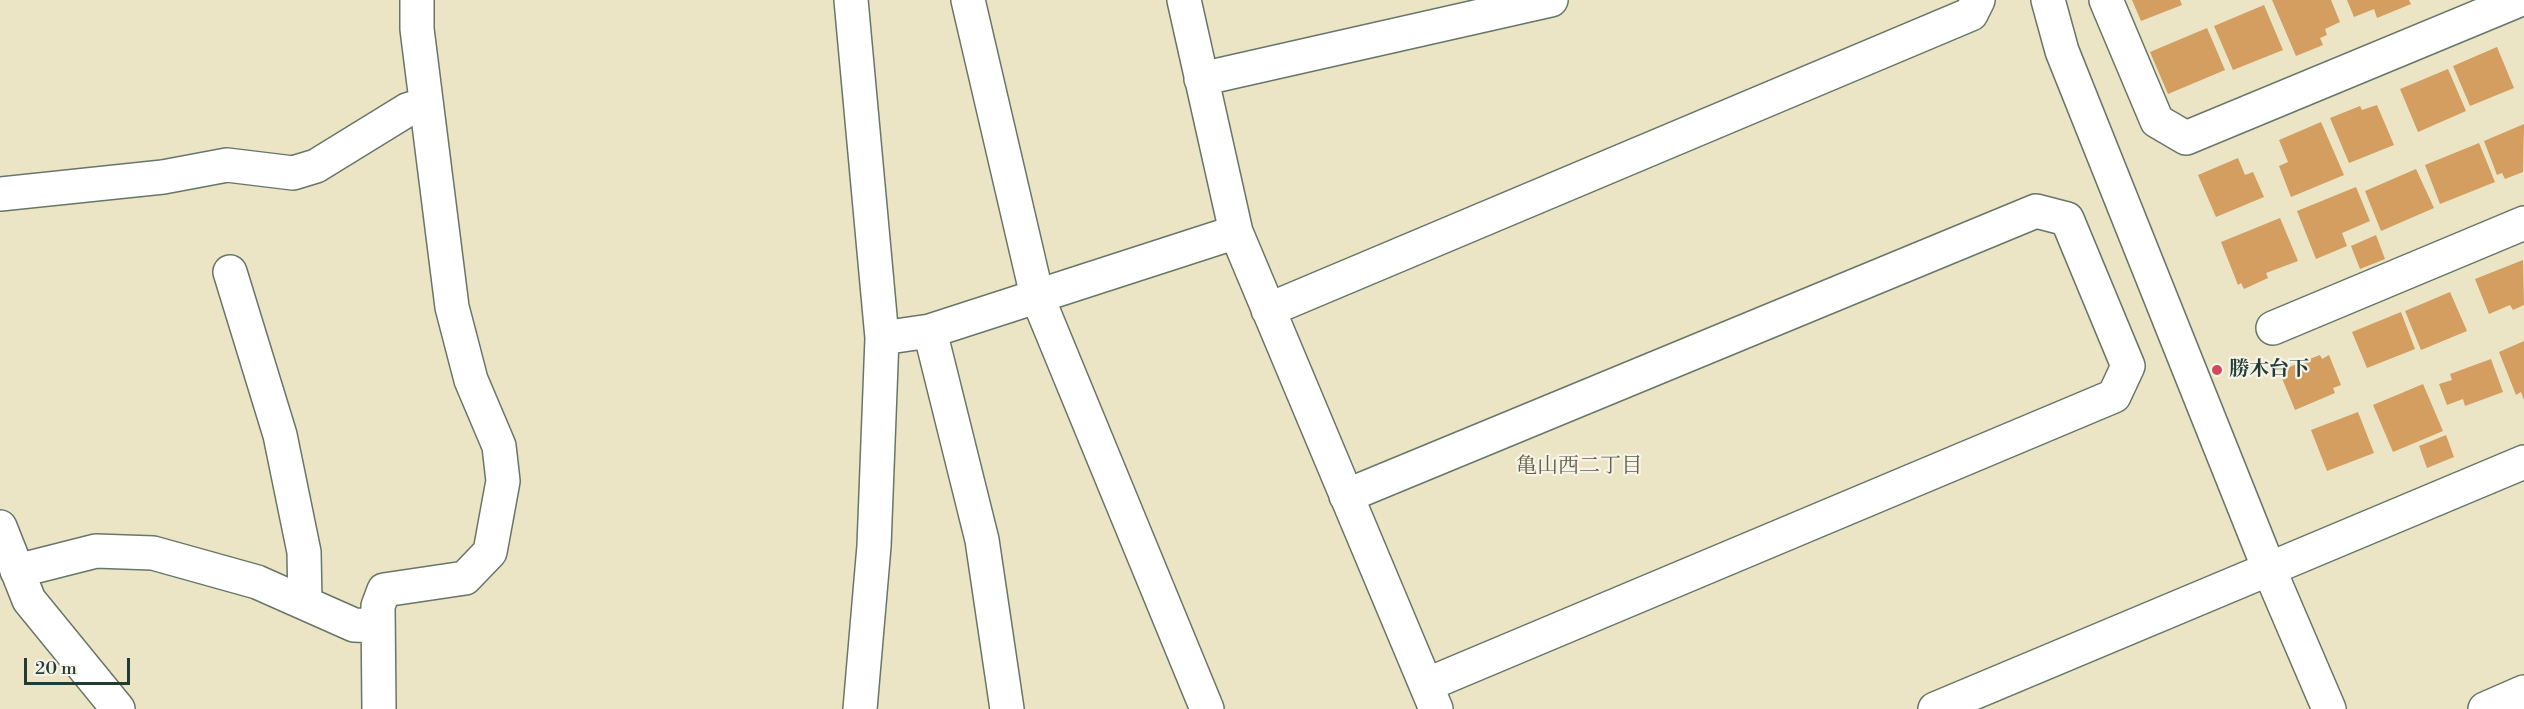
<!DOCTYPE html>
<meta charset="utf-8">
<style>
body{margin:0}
#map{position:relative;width:2524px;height:709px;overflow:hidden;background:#ebe4c5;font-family:"Libre Bodoni",serif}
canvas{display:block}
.scale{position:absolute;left:24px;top:658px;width:106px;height:27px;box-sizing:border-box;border:3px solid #1f3d34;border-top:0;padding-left:8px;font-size:18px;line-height:21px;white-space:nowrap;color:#1f3d34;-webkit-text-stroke:4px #f7f3e8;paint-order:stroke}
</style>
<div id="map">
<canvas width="2524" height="709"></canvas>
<div class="scale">20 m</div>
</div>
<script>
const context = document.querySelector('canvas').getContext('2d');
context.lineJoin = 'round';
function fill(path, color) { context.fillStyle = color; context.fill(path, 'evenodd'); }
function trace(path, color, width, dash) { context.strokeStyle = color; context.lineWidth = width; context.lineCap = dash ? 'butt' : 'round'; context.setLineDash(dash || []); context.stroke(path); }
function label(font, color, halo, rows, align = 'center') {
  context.font = font + ' "Libre Bodoni","Noto Serif JP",serif'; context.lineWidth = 4.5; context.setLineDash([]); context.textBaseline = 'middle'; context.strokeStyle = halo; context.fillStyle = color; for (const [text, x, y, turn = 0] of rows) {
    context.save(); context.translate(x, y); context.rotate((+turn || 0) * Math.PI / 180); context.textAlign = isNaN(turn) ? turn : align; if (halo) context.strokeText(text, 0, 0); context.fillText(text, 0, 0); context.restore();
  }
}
fill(new Path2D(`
 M 2132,0 L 2180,0 L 2182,5 L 2141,21 Z
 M 2272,0 L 2331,0 L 2340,22 L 2325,29 L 2327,35 L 2320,38 L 2323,45 L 2296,56 Z
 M 2347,0 L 2409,0 L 2411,4 L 2377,18 L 2374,9 L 2354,17 Z
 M 2264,5 L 2283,50 L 2233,70 L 2214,26 Z
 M 2207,28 L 2225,70 L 2168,94 L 2150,52 Z
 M 2497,47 L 2514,88 L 2470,106 L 2453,66 Z
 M 2448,69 L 2466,111 L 2418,132 L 2400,89 Z
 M 2377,105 L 2394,145 L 2349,163 L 2330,118 L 2360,106 L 2362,110 Z
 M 2321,122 L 2344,175 L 2291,197 L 2279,166 L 2288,162 L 2279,140 Z
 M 2524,124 L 2523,172 L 2505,179 L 2502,173 L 2497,175 L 2484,141 Z
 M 2479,143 L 2495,182 L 2440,204 L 2425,165 Z
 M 2238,158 L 2245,175 L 2253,172 L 2264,197 L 2216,217 L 2198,175 Z
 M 2416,169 L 2434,208 L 2381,231 L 2365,191 Z
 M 2356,187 L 2370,221 L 2342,233 L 2347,246 L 2316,259 L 2297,211 Z
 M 2280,218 L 2298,261 L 2266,273 L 2268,278 L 2244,289 L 2241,283 L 2238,285 L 2221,242 Z
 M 2376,235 L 2385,259 L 2360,269 L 2351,246 Z
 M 2523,260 L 2524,305 L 2513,310 L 2510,305 L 2489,314 L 2475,279 Z
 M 2450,292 L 2467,331 L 2421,350 L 2405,311 Z
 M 2401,312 L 2415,349 L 2367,368 L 2352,332 Z
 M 2524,341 L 2524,400 L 2521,392 L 2516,395 L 2499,352 Z
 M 2320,355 L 2322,359 L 2329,355 L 2341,385 L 2333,388 L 2335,393 L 2295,410 L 2279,371 Z
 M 2491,359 L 2503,392 L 2465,406 L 2463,399 L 2447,405 L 2439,384 L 2452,380 L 2450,374 Z
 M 2423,384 L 2443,431 L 2393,452 L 2373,405 Z
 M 2358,412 L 2374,453 L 2327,471 L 2311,430 Z
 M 2446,435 L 2454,457 L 2427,468 L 2419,446 Z`), '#d39e60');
const minor = new Path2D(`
 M 851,0 L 882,338 L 874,546 L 860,709
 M 968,0 L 1037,296 L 1207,709
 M 1184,0 L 1236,232 L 1436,709
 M 2106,0 L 2157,121 L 2186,138 L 2519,0
 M 1201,79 L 1551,0
 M 0,194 L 163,177 L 227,165 L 293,173 L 316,166 L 407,110 L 426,104
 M 230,272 L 280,435 L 304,552 L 305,603
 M 1268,310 L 1971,14 L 1978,0
 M 2273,328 L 2524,223
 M 930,331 L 982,540 L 1007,709
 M 882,338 L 930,331 L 1236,232
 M 1346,496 L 2036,211 L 2067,219 L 2128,366 L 2114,396 L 1426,685
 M 0,527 L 29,600 L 118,709
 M 2269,569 L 2524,462
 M 17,571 L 96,551 L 153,553 L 257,582 L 354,625 L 378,626
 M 379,709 L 378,606 L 384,590 L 465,578 L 490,552 L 503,481 L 499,446 L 471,380 L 452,307 L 417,29 L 417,0
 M 2485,709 L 2524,692`);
const tertiary = new Path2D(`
 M 2048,0 L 2062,51 L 2269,569 L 2329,709
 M 1935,709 L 2269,569`);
trace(minor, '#667767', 36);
trace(tertiary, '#667767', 36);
trace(minor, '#fff', 33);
trace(tertiary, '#fff', 33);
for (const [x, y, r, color] of [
 [2217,370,6,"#d1495b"]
]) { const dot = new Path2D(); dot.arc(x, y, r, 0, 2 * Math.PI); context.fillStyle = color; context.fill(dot); trace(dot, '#f7f3e8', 2); }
label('bold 20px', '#1f3d34', '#f7f3e8', [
 ["勝木台下",2229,370]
], 'left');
label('21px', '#5e5f43', '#f7f3e8', [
 ["亀山西二丁目",1579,467]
]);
</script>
